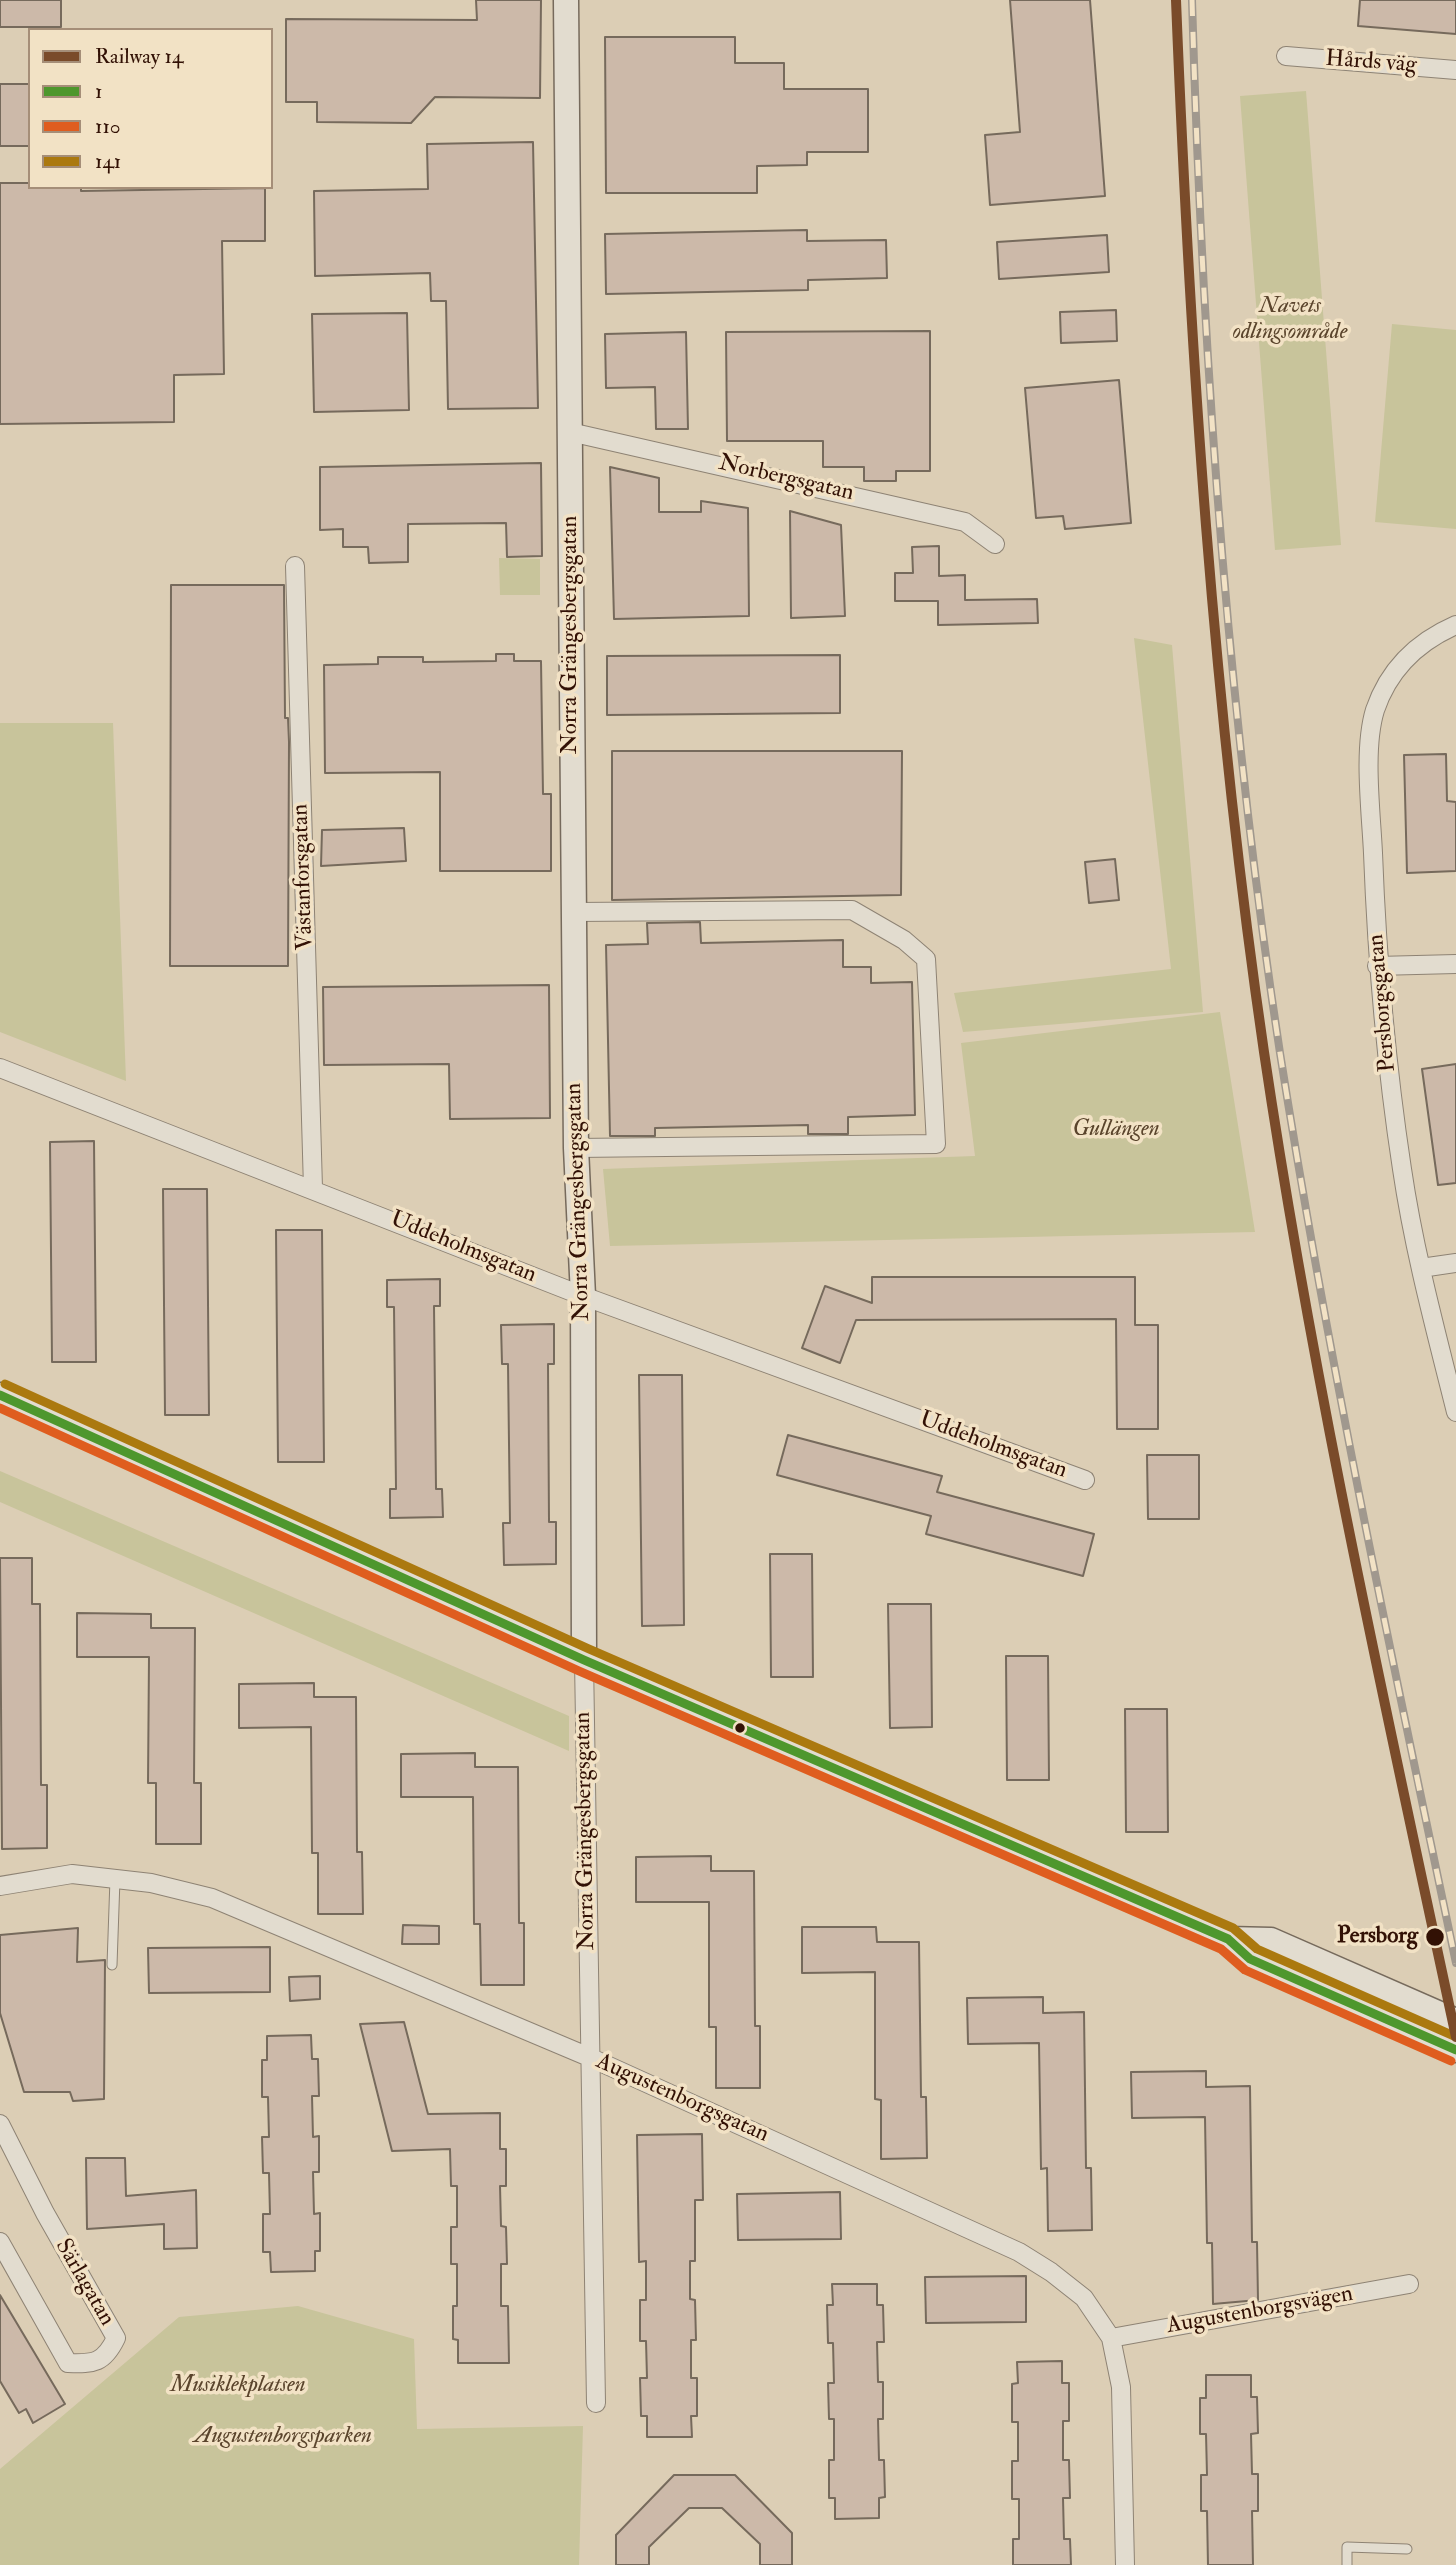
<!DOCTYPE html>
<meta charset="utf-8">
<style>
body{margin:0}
#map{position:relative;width:1456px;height:2565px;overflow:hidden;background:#dcceb5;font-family:"IM FELL Double Pica",serif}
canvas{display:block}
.legend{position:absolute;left:28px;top:28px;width:245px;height:161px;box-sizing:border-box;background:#f2e2c5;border:2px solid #a58e78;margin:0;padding:9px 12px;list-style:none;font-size:21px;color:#321105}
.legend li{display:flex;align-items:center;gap:14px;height:35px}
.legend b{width:35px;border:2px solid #a58e78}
</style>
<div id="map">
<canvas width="1456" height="2565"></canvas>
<ul class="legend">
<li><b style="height:9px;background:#7a4b2a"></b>Railway 14</li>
<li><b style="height:9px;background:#4e972d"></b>1</li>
<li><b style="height:9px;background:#df5d1f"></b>110</li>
<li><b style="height:9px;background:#ab790f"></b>141</li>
</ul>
</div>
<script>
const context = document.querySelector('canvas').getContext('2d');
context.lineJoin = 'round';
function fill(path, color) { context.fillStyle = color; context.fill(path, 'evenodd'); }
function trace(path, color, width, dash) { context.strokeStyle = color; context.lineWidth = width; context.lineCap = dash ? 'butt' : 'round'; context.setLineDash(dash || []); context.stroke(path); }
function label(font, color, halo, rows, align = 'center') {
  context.font = font + ' "IM FELL Double Pica",serif'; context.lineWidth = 7; context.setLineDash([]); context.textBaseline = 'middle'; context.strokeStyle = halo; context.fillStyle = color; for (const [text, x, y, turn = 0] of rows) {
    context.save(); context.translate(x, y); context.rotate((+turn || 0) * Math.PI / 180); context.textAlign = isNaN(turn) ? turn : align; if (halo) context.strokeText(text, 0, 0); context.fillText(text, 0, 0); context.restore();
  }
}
fill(new Path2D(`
 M 1306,91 L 1341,545 L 1275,550 L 1240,96 Z
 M 1392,324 L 1456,330 L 1456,529 L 1375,522 Z
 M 499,558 L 540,559 L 540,595 L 500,595 Z
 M 1134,638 L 1172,645 L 1203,1012 L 963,1032 L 954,993 L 1171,969 Z
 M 0,723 L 113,723 L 126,1081 L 0,1032 Z
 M 1220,1012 L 1255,1232 L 610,1246 L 603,1169 L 975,1156 L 961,1043 Z
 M 0,1471 L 569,1716 L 569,1751 L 0,1502 Z
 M 298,2306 L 414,2339 L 417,2429 L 583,2426 L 579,2565 L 0,2565 L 0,2469 L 179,2317 Z`), '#c8c49b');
const building = new Path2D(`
 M 0,0 L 61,0 L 61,27 L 0,27 Z
 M 476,0 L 541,0 L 540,98 L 435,97 L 411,123 L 317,122 L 317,102 L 286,102 L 286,19 L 477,20 Z
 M 1010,0 L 1090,0 L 1105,196 L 990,205 L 985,135 L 1020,132 Z
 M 1360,0 L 1456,0 L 1456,34 L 1358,26 Z
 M 605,37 L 735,37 L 735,63 L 784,63 L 784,89 L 868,89 L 868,152 L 807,152 L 807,165 L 757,166 L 757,193 L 606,193 Z
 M 0,84 L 30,84 L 30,146 L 0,146 Z
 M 533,142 L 538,408 L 448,409 L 446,301 L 431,301 L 430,273 L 315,276 L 314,191 L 428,189 L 427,144 Z
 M 0,183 L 30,183 L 30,187 L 81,187 L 81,191 L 265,188 L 265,241 L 222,241 L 224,374 L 174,375 L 174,422 L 0,424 Z
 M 807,230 L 807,241 L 886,240 L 887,278 L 808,280 L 808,290 L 606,294 L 605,234 Z
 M 1107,235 L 1109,272 L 999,279 L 997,242 Z
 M 1116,310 L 1117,341 L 1061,343 L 1060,312 Z
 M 407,313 L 409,410 L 314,412 L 312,314 Z
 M 930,331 L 930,471 L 896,471 L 896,481 L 864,481 L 864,467 L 823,467 L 823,441 L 727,441 L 726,332 Z
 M 686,332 L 688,429 L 656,429 L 655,387 L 606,388 L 605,334 Z
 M 1119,380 L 1131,523 L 1065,529 L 1063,516 L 1036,518 L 1025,388 Z
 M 541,463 L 542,556 L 507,557 L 506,523 L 408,524 L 408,562 L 369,563 L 368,547 L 343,547 L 343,529 L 320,530 L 320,467 Z
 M 610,467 L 659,478 L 659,512 L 701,512 L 701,501 L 748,508 L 749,616 L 614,619 Z
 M 790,511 L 841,525 L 845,616 L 791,618 Z
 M 939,546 L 939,576 L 965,575 L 965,600 L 1037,599 L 1038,623 L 938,625 L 938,601 L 895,601 L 895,573 L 913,573 L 912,547 Z
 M 171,585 L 284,585 L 285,718 L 288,718 L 289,742 L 288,966 L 170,966 Z
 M 496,654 L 514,654 L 514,661 L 541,661 L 543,794 L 551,794 L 551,871 L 440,871 L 440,772 L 325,773 L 324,665 L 378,664 L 378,657 L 423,657 L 423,662 L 496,661 Z
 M 840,655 L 840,713 L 607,715 L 607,656 Z
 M 612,751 L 902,751 L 901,895 L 612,900 Z
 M 1446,754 L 1447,801 L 1456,802 L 1456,871 L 1407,873 L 1404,755 Z
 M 404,828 L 406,861 L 321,866 L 322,830 Z
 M 1115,859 L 1119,900 L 1089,903 L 1085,862 Z
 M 700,922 L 701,943 L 843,940 L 843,967 L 871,967 L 871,983 L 912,982 L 915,1115 L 848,1117 L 848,1134 L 808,1134 L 808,1125 L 655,1128 L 655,1136 L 610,1136 L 606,945 L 648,944 L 647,923 Z
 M 549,985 L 550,1118 L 450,1119 L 449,1064 L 324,1065 L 323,987 Z
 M 1456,1064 L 1456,1183 L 1438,1185 L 1422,1069 Z
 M 94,1141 L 96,1362 L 52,1362 L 50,1142 Z
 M 163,1189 L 207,1189 L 209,1415 L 165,1415 Z
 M 276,1230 L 322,1230 L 324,1462 L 278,1462 Z
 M 872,1277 L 1135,1277 L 1135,1325 L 1158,1325 L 1158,1429 L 1117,1429 L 1116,1319 L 856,1320 L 840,1363 L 802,1348 L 825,1286 L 872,1303 Z
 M 440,1279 L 440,1306 L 434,1306 L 436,1489 L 442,1489 L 443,1517 L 390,1518 L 390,1489 L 396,1489 L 394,1307 L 387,1307 L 387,1280 Z
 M 554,1324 L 554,1364 L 548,1364 L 549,1522 L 556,1522 L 556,1564 L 504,1565 L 503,1523 L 510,1523 L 508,1364 L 502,1364 L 501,1325 Z
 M 639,1375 L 682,1375 L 684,1625 L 642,1626 Z
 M 788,1435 L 942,1476 L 937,1492 L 1094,1534 L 1083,1576 L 926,1534 L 931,1516 L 777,1475 Z
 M 1147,1455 L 1199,1455 L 1199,1519 L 1148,1519 Z
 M 770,1554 L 812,1554 L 813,1677 L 771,1677 Z
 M 0,1558 L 32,1558 L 32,1604 L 40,1604 L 41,1785 L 47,1785 L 47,1848 L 2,1849 Z
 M 888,1604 L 931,1604 L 932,1727 L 890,1728 Z
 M 77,1613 L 151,1614 L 151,1628 L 195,1628 L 194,1783 L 201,1783 L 201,1844 L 156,1844 L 156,1783 L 148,1783 L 149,1657 L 77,1657 Z
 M 1006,1656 L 1048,1656 L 1049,1780 L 1007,1780 Z
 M 314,1683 L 314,1697 L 356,1697 L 357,1852 L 362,1852 L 363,1914 L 318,1914 L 318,1853 L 312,1853 L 311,1727 L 239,1728 L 239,1684 Z
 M 1125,1709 L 1167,1709 L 1168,1832 L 1126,1832 Z
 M 475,1753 L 475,1767 L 518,1767 L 519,1923 L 524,1923 L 524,1985 L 481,1985 L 480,1924 L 474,1924 L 473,1797 L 401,1797 L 401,1754 Z
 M 711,1856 L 711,1871 L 754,1871 L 755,2026 L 760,2026 L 760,2088 L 716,2088 L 716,2027 L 709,2027 L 709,1902 L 636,1902 L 636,1857 Z
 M 403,1925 L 439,1926 L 439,1944 L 402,1944 Z
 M 802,1927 L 876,1927 L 877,1942 L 919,1942 L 921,2097 L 926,2097 L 927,2158 L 881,2159 L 881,2100 L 875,2099 L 875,1972 L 802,1973 Z
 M 78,1928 L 77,1962 L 105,1960 L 104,2099 L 73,2101 L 70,2092 L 24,2092 L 0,2013 L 0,1935 Z
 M 270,1947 L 270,1992 L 149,1993 L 148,1948 Z
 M 320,1976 L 320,1999 L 290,2001 L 289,1977 Z
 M 1043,1997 L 1043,2013 L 1084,2012 L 1086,2168 L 1091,2168 L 1092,2230 L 1048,2231 L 1047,2168 L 1041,2169 L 1039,2043 L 968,2044 L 967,1998 Z
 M 404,2022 L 428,2114 L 500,2113 L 500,2149 L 506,2149 L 506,2186 L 500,2186 L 501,2226 L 506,2227 L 507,2264 L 501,2264 L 501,2306 L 508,2306 L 509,2363 L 458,2363 L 458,2340 L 453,2339 L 453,2306 L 457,2306 L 457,2264 L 451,2264 L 451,2227 L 457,2227 L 457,2186 L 451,2186 L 450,2149 L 392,2151 L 360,2024 Z
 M 311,2035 L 312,2059 L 318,2059 L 319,2096 L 312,2096 L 313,2137 L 319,2136 L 319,2172 L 313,2172 L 314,2214 L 320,2213 L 320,2251 L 315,2251 L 315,2271 L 271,2272 L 270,2252 L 263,2252 L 263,2214 L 270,2214 L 269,2173 L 263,2173 L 262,2137 L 269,2137 L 268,2097 L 262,2097 L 262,2060 L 267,2060 L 267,2036 Z
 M 1206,2071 L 1206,2087 L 1250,2086 L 1252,2242 L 1257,2242 L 1258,2300 L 1213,2304 L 1212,2243 L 1207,2243 L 1205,2117 L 1132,2118 L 1131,2072 Z
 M 702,2134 L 703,2200 L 695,2200 L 695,2261 L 690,2261 L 690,2299 L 695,2300 L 696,2340 L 691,2340 L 691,2378 L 697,2378 L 697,2416 L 691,2416 L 692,2437 L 647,2437 L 647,2416 L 641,2416 L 640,2378 L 647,2378 L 646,2341 L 640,2341 L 640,2300 L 646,2300 L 646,2261 L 639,2262 L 637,2135 Z
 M 86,2158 L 125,2158 L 126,2196 L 196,2190 L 197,2248 L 164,2249 L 164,2224 L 87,2229 Z
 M 840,2192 L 841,2239 L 738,2240 L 737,2194 Z
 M 1026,2276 L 1026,2322 L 926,2323 L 925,2277 Z
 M 832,2284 L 877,2284 L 877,2305 L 883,2305 L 884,2342 L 877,2342 L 878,2382 L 883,2382 L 883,2419 L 878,2419 L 879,2460 L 884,2460 L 885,2497 L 879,2498 L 879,2518 L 835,2519 L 835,2498 L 829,2498 L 829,2460 L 834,2460 L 834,2419 L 829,2419 L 828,2383 L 834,2383 L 833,2343 L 828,2343 L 827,2305 L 833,2305 Z
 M 0,2295 L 65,2404 L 33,2423 L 26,2409 L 19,2413 L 0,2381 Z
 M 1062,2361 L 1062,2383 L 1069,2383 L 1069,2421 L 1063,2421 L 1063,2460 L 1069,2460 L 1070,2498 L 1063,2498 L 1064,2539 L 1070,2539 L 1071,2565 L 1013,2565 L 1013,2539 L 1019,2539 L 1019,2499 L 1012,2499 L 1012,2461 L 1018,2461 L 1018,2422 L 1012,2422 L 1012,2384 L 1018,2383 L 1017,2362 Z
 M 1206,2375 L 1251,2375 L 1251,2397 L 1257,2397 L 1258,2433 L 1251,2434 L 1252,2474 L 1258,2474 L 1258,2511 L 1252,2511 L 1253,2565 L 1208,2565 L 1207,2511 L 1201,2511 L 1201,2475 L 1207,2475 L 1206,2434 L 1200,2434 L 1200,2398 L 1206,2398 Z
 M 674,2475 L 735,2475 L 792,2533 L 792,2565 L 760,2565 L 760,2544 L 722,2508 L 689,2508 L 649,2547 L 649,2565 L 616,2565 L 616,2535 Z`);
fill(building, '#ccb9a9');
trace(building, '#766a5c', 2);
const lane = new Path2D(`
 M 112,1965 L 115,1879
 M 1347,2565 L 1347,2547 L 1407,2549`);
const street = new Path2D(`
 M 1286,56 L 1456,70
 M 570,432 L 965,522 L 995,544
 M 295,566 L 313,1188
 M 1456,625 C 1417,642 1389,669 1375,710 C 1363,749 1371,811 1373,853 C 1377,959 1386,1064 1402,1169 C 1414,1251 1436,1332 1456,1412
 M 574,912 L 852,910 L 904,940 L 926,959 L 936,1144 L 576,1148
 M 1377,966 L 1456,964
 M 0,1068 L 583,1296 L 1085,1480
 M 1421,1268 L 1456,1263
 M 584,1660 L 596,2403
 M 0,1886 L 72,1874 L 151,1883 L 212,1898 L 589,2057 L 1019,2252 L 1051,2272 L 1084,2298 L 1111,2338 L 1121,2387 L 1125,2565
 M 0,2124 L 45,2213 L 116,2338 C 104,2363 94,2364 68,2363 L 0,2242
 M 1111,2338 L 1409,2284`);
const secondary = new Path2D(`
 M 566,0 L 576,1148 L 583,1296 L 584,1660
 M 0,1395 L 584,1660 L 1228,1939 L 1250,1959 L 1456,2050
 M 1228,1939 L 1271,1940 L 1456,2021`);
trace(lane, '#8e8374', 11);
trace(street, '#8e8374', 20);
trace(secondary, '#766a5c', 27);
trace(lane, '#e2dccf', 9);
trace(street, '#e2dccf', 18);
trace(secondary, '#e2dccf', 24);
const rail = new Path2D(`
 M 1192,0 C 1202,349 1227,707 1280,1053 C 1328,1358 1392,1660 1456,1963`);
trace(rail, '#a0988e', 8);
trace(rail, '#f2e2c5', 5, [16]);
trace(new Path2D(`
 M 0,1395 L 584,1660 L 1228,1939 L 1250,1959 L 1456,2050`), '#4e972d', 9);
trace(new Path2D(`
 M 0,1408 L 579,1671 L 1221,1949 L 1245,1970 L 1451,2061`), '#df5d1f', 9);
trace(new Path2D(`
 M 5,1384 L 589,1649 L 1233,1928 L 1257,1949 L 1456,2037`), '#ab790f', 9);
trace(new Path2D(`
 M 1176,0 C 1190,352 1213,703 1264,1052 C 1313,1383 1386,1710 1456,2037`), '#7a4b2a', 10);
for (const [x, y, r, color] of [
 [740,1728,6,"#321105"],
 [1435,1937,10,"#321105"]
]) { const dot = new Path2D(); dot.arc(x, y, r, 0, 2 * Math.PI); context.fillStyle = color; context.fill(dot); trace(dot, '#f2e2c5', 2.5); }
label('23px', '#321105', '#f2e2c5', [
 ["Hårds väg",1371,63,4],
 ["Norbergsgatan",786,479,13],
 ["Norra Grängesbergsgatan",571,635,-90],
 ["Västanforsgatan",304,877,-92],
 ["Persborgsgatan",1383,1003,-95],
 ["Norra Grängesbergsgatan",579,1202,-92],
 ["Uddeholmsgatan",463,1248,22],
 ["Uddeholmsgatan",993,1446,20],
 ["Norra Grängesbergsgatan",586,1831,-91],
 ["Augustenborgsgatan",682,2099,24],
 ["Särlagatan",84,2283,60],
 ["Augustenborgsvägen",1260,2311,-10]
]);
label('italic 23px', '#5a442c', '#f2e2c5', [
 ["Navets",1290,307],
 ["odlingsområde",1290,333],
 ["Gullängen",1116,1130],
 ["Musiklekplatsen",238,2386],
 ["Augustenborgsparken",283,2437]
]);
label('bold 23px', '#321105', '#f2e2c5', [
 ["Persborg",1418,1937]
], 'right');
</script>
